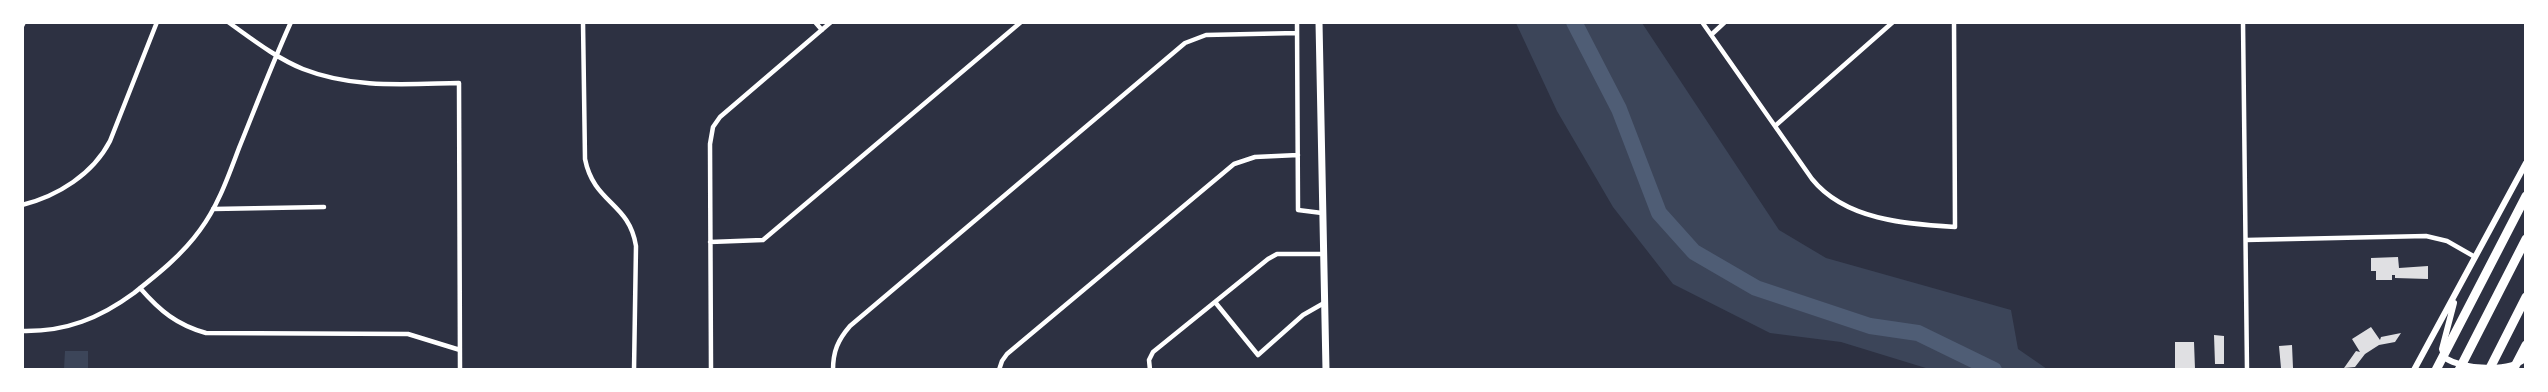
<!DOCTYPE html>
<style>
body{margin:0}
#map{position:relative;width:2548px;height:392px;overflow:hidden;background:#2d3142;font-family:"Sofia Sans Condensed",sans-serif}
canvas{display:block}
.frame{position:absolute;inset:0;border:24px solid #fff;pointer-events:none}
</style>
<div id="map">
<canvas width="2548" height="392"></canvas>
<div class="frame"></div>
</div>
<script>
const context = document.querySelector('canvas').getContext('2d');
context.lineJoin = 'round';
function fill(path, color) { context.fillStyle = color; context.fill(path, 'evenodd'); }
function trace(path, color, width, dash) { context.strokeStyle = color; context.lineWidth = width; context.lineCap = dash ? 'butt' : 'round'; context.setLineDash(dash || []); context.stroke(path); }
fill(new Path2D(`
 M 1516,23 L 1642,23 L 1779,230 L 1826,258 L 2011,310 L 2018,349 L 2047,369 L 1929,369 L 1841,342 L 1770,333 L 1673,284 L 1613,207 L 1557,111 Z
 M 65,351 L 88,351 L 88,369 L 64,369 Z`), '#3c4559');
trace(new Path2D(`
 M 1574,22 L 1619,109 L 1659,213 L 1694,252 L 1756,288 L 1870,326 L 1918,333 L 1994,370`), '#4f5d75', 16);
fill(new Path2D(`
 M 2398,257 L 2399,268 L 2428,266 L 2428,279 L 2395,278 L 2395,275 L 2392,275 L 2392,280 L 2376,280 L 2376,271 L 2371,271 L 2371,258 Z
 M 2371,327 L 2380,340 L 2381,337 L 2401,333 L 2395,342 L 2379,345 L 2365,354 L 2355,367 L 2344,368 L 2356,351 L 2360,352 L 2352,339 Z
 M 2214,335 L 2224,336 L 2224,364 L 2215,364 Z
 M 2175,342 L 2194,342 L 2195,369 L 2175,369 Z
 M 2292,345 L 2293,368 L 2281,368 L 2279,346 Z`), '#e0e0e3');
trace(new Path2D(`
 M 228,22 C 252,39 276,58 303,69 C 354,89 406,84 459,83 L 460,370
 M 583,22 L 585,159 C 594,204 629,202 636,246 L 634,370
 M 815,22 L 822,30
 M 1297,22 L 1298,210 L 1322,213
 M 1702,22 L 1812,179 C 1845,220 1906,224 1955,227 L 1954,22
 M 2243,22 L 2247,370
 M 22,26 L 24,22
 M 1711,35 L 1725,22
 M 1775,126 L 1893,22
 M 22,205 C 58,196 93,174 110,141 L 157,22
 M 213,209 L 324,207
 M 2246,240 L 2426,236 L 2447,241 L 2475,257
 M 710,242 L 763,240 L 1021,22
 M 140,288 C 160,311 177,325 206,333 L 408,334 L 460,350
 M 1215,302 L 1258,355 L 1303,315 L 1324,303
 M 22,331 C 66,332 100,318 134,293 C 158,274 182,255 200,230 C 218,206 228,177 239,148 C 256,106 272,64 291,22
 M 711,370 L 710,144 L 713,127 L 720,117 L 831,22
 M 833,370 C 833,351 838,340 850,326 L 1185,43 L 1206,35 L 1297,33
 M 999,370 L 1002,361 L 1007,354 L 1234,164 L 1255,157 L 1298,155
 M 1150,370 L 1149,360 L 1153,352 L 1268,259 L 1277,254 L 1323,254`), '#fff', 4.5);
trace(new Path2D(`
 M 2454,303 L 2442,349 L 2445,358 C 2463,369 2509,373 2526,358
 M 2414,370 L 2526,163`), '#fff', 6);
trace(new Path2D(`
 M 1319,22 L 1326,370`), '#fff', 7);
trace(new Path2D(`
 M 2436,370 L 2526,196
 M 2459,370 L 2526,239
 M 2489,370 L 2526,297
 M 2513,370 L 2526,345`), '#fff', 9);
</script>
